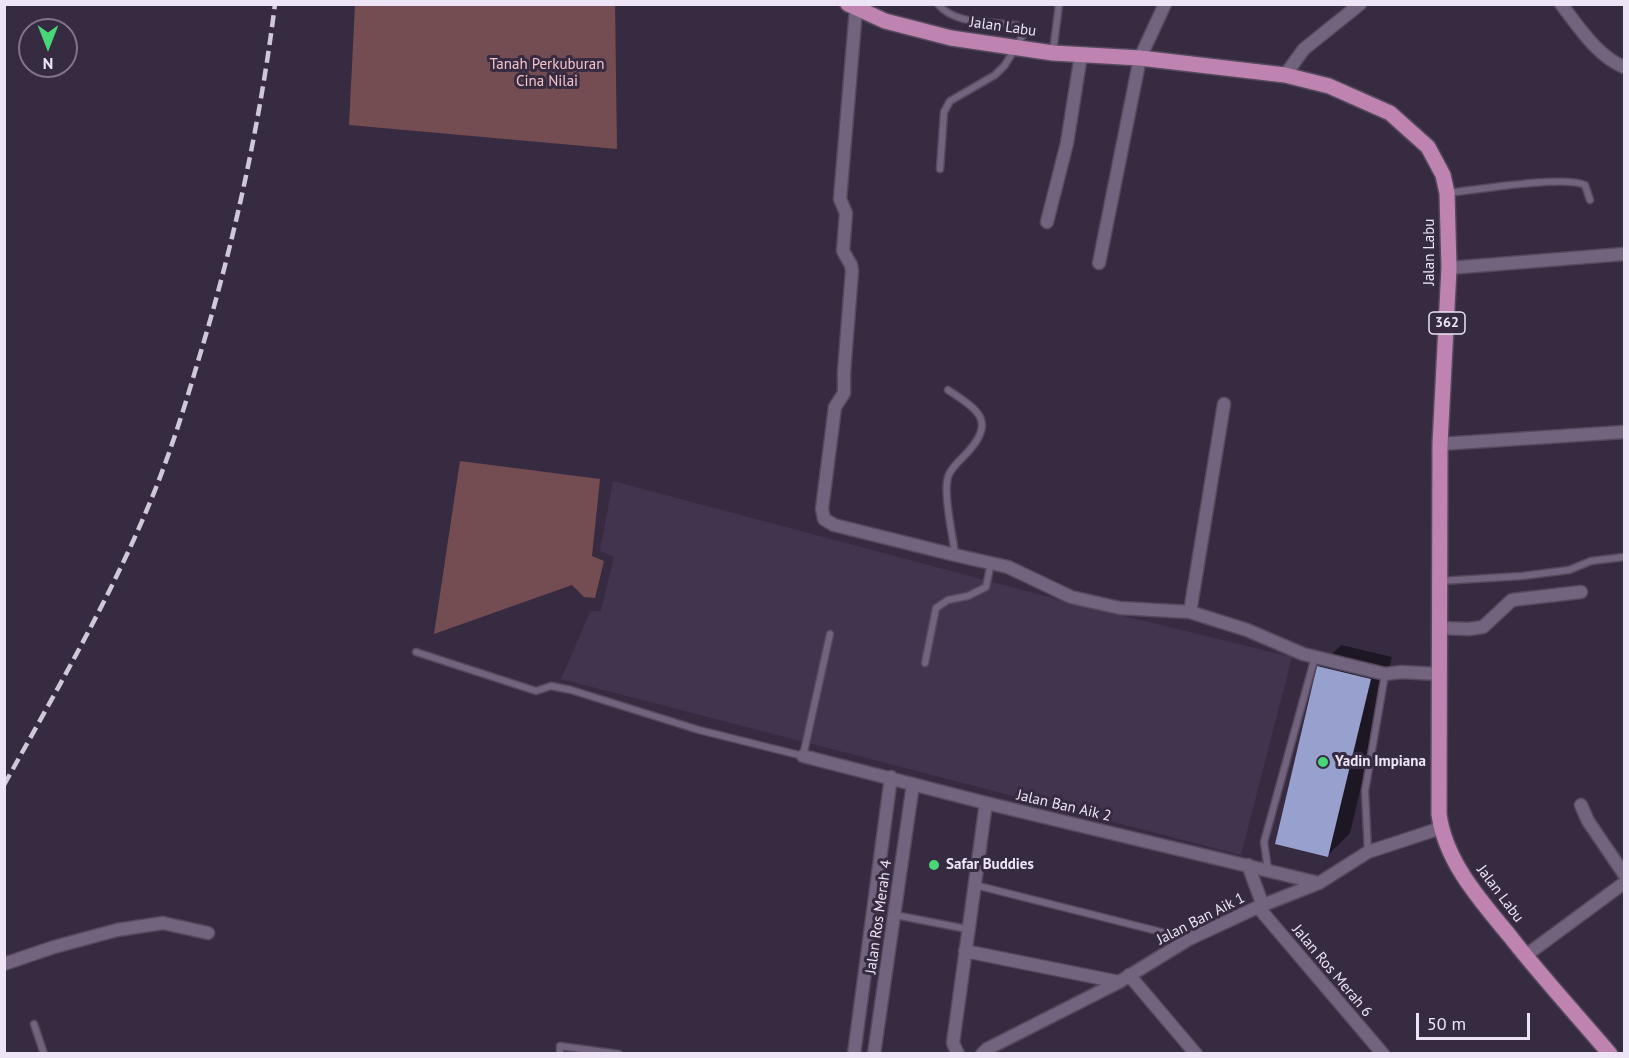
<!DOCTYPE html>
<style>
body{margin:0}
#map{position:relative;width:1629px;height:1058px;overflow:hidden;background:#372b42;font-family:"PT Sans",sans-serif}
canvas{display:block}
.frame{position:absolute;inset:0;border:6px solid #ede5f5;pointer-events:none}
.north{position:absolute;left:18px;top:18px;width:60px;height:60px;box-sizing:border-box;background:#372b42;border:2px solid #80758a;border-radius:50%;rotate:180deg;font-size:16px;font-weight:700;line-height:24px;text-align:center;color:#ede5f5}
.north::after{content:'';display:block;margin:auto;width:21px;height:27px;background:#48d778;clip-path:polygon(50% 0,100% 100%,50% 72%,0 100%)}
.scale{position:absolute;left:1416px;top:1013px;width:114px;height:27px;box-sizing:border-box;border:3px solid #ede5f5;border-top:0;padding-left:8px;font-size:18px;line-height:21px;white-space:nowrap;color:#ede5f5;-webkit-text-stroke:4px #372b42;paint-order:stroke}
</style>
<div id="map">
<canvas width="1629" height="1058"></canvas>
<div class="frame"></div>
<div class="north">N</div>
<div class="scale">50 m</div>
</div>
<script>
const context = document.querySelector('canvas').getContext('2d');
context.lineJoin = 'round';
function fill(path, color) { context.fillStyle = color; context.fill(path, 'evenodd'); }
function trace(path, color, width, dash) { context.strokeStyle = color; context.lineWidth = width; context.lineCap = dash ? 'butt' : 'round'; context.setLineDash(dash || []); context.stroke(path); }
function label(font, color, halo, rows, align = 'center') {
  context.font = font + ' "PT Sans",sans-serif'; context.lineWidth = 6; context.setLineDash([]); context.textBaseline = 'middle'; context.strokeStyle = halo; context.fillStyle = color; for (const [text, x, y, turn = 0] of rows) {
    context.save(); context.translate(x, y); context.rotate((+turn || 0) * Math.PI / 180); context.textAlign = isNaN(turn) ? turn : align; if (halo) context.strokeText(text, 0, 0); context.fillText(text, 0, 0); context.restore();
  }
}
fill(new Path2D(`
 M 613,481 L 1079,605 L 1292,657 L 1241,855 L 561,679 L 590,612 L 601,611 L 614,557 L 600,551 Z`), '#42334f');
fill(new Path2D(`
 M 355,5 L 615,5 L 617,149 L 349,125 Z
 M 460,461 L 600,479 L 592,556 L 604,561 L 595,598 L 584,597 L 572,585 L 434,634 Z`), '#734d51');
fill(new Path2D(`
 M 1341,645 L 1392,657 L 1350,833 L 1328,855 L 1319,667 Z`), '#0007');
fill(new Path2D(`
 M 1317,666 L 1371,679 L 1328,857 L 1275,844 Z`), '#98a0ce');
const service = new Path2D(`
 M 938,4 C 955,26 995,21 1020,26 L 1024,30 L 1023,35 L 1005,65 L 995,75 L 950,101 L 944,112 L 940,169
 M 1053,52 L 1059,4
 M 1448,193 C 1475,190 1564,175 1585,185 L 1590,200
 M 948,390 C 978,410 998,421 965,455 C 959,461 950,469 948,477 C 943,494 953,536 955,555
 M 1440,581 L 1522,576 L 1569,570 L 1591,561 L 1624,557
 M 416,652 L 536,691 L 551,686 L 571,690 L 699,730 L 803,756 L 830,634
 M 925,663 L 936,608 L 948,600 L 968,596 L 986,587 L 991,563
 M 1368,852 L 1365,791 L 1385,674
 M 1268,870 L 1264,842 L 1315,657
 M 975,885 L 1189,939
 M 895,915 L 967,929
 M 34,1024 L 44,1054
 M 560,1054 L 560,1046 L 619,1054`);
const minor = new Path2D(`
 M 1561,4 C 1579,27 1597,56 1624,67
 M 856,9 L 840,199 L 846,213 L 843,251 L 851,265 L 852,271 L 844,372 L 844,393 L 835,407 L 822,509 L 824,519 L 834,525 L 955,555 L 1008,567 L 1071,597 L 1120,608 L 1190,612 L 1247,630 L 1303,654 L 1385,674 L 1402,672 L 1438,674
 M 1285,75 L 1304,49 L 1360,4
 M 1047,222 L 1067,143 L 1081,55
 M 1099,263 L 1140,58 L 1165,4
 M 1449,268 L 1624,254
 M 1440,444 L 1624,432
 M 1190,612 L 1224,404
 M 1439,628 L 1469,629 L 1483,627 L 1512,600 L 1581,592
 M 803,756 L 986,803 L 1319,883
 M 1581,805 L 1588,821 L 1624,874
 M 1248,865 L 1263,906
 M 1258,907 L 1383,1054
 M 965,951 L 1119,982
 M 1525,956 L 1624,883
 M 4,964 L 54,947 L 117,930 L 163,923 L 208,933
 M 1129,975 L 1196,1054
 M 854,1054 L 891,777
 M 874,1054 L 913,784
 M 958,1054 L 953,1043 L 986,803
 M 982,1054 L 987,1049 L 1119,982 L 1189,939 L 1258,907 L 1319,883 L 1368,852 L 1441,828`);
const primary = new Path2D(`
 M 848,4 L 885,21 L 951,38 L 1053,53 L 1140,58 L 1285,75 L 1329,86 L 1390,113 L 1428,147 L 1443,175 L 1447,193 L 1449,268 L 1440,444 L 1439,814 C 1445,861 1480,900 1509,935 C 1541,976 1576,1014 1610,1054`);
trace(service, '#554a5d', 9);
trace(minor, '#554a5d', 15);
trace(primary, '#554a5d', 18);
trace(service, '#72647e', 6);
trace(minor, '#72647e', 12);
trace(primary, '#bf83b2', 15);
trace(new Path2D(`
 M 4,785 C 56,691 110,599 151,500 C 170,454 185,406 199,358 C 234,243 260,124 275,4`), '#d0c7d8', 4.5, [12, 6]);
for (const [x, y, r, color] of [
 [1323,762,6,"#48d778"],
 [934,865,6,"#48d778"]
]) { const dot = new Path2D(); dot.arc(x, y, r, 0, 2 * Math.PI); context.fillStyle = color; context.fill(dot); trace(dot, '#372b42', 2); }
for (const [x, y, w] of [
 [1447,323,36]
]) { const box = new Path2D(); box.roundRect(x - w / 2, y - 11, w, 22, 4.5); context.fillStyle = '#372b42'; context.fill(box); trace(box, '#ede5f5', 1.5); }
label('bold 14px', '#ede5f5', null, [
 ["362",1447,323]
]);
label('15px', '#ede5f5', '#372b42', [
 ["Jalan Labu",1003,27,8],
 ["Jalan Labu",1430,252,-90],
 ["Jalan Ban Aik 2",1064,806,13],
 ["Jalan Labu",1500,894,53],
 ["Jalan Ros Merah 4",879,917,-82],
 ["Jalan Ban Aik 1",1201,919,-27],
 ["Jalan Ros Merah 6",1332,971,50]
]);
label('15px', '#f6c3c7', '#372b42', [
 ["Tanah Perkuburan",547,65],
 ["Cina Nilai",547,82]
]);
label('bold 15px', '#ede5f5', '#372b42', [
 ["Yadin Impiana",1335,762],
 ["Safar Buddies",946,865]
], 'left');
</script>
